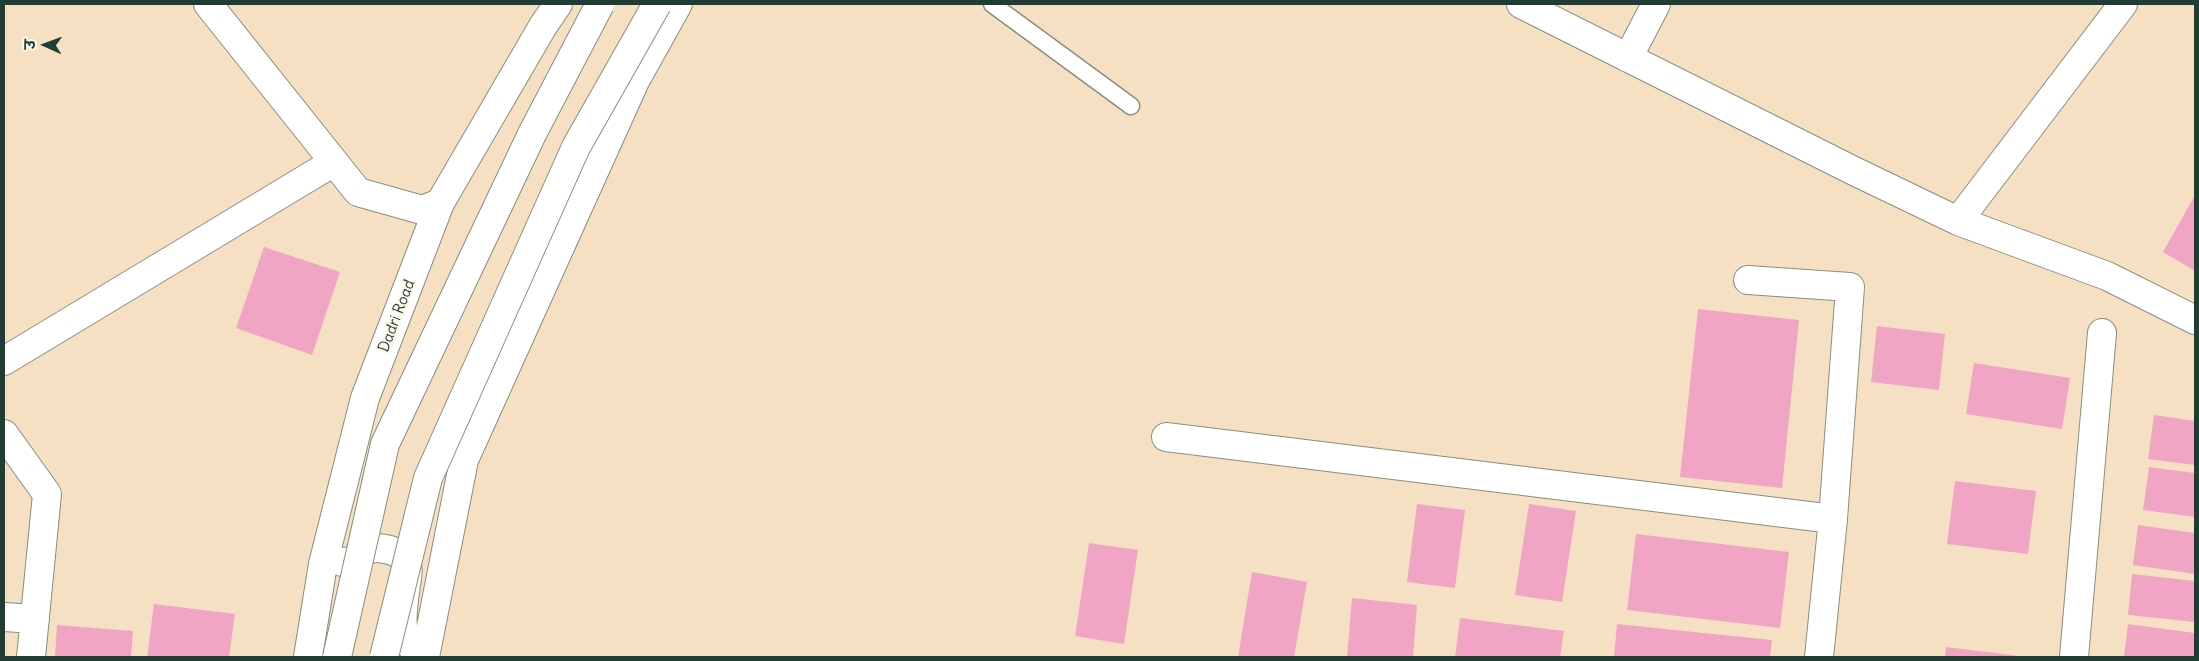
<!DOCTYPE html>
<meta charset="utf-8">
<style>
body{margin:0}
#map{position:relative;width:2199px;height:661px;overflow:hidden;background:#f5e0c4;font-family:Delius,"Playpen Sans Deva",sans-serif}
canvas{display:block}
.frame{position:absolute;inset:0;border:5px solid #1f3d34;pointer-events:none}
.north{position:absolute;left:20px;top:20px;width:50px;height:50px;-webkit-text-stroke:4px #fbf7ec;paint-order:stroke;rotate:272deg;font-size:14px;font-weight:700;line-height:20px;text-align:center;color:#1f3d34}
.north::after{content:'';display:block;margin:auto;width:18px;height:22px;background:#1f3d34;clip-path:polygon(50% 0,100% 100%,50% 72%,0 100%)}
</style>
<div id="map">
<canvas width="2199" height="661"></canvas>
<div class="frame"></div>
<div class="north">उ</div>
</div>
<script>
const context = document.querySelector('canvas').getContext('2d');
context.lineJoin = 'round';
function fill(path, color) { context.fillStyle = color; context.fill(path, 'evenodd'); }
function trace(path, color, width, dash) { context.strokeStyle = color; context.lineWidth = width; context.lineCap = dash ? 'butt' : 'round'; context.setLineDash(dash || []); context.stroke(path); }
function label(font, color, halo, rows, align = 'center') {
  context.font = font + ' Delius,sans-serif'; context.lineWidth = 5; context.setLineDash([]); context.textBaseline = 'middle'; context.strokeStyle = halo; context.fillStyle = color; for (const [text, x, y, turn = 0] of rows) {
    context.save(); context.translate(x, y); context.rotate((+turn || 0) * Math.PI / 180); context.textAlign = isNaN(turn) ? turn : align; if (halo) context.strokeText(text, 0, 0); context.fillText(text, 0, 0); context.restore();
  }
}
fill(new Path2D(`
 M 2195,195 L 2195,271 L 2163,252 Z
 M 264,247 L 340,272 L 312,355 L 236,328 Z
 M 1698,309 L 1799,320 L 1782,488 L 1680,477 Z
 M 1877,326 L 1945,334 L 1939,390 L 1871,382 Z
 M 1974,363 L 2070,378 L 2062,429 L 1966,414 Z
 M 2154,415 L 2195,421 L 2195,465 L 2148,459 Z
 M 2149,467 L 2195,473 L 2195,517 L 2143,510 Z
 M 1955,481 L 2036,491 L 2028,554 L 1947,544 Z
 M 1417,504 L 1465,510 L 1455,588 L 1407,582 Z
 M 1529,504 L 1576,511 L 1562,602 L 1515,595 Z
 M 2138,525 L 2195,533 L 2195,574 L 2133,565 Z
 M 1636,534 L 1789,552 L 1780,628 L 1627,610 Z
 M 1089,543 L 1138,550 L 1124,644 L 1075,636 Z
 M 1252,572 L 1307,582 L 1294,657 L 1238,657 Z
 M 2132,574 L 2195,581 L 2195,622 L 2128,615 Z
 M 1352,598 L 1417,605 L 1413,657 L 1347,657 Z
 M 154,604 L 235,614 L 229,657 L 147,657 Z
 M 1460,618 L 1564,631 L 1560,657 L 1455,657 Z
 M 1617,624 L 1772,640 L 1770,657 L 1614,657 Z
 M 2128,624 L 2195,633 L 2195,657 L 2124,657 Z
 M 57,625 L 133,631 L 131,657 L 55,657 Z
 M 1946,647 L 2020,656 L 2020,657 L 1945,657 Z`), '#f1a5c5');
const lane = new Path2D(`
 M 992,4 L 1131,106`);
const street = new Path2D(`
 M 208,4 L 358,192 L 422,210 L 440,203
 M 1521,4 L 1854,171 L 1958,221 L 2107,276 L 2195,320
 M 1628,58 L 1656,4
 M 1958,221 L 2123,4
 M 1748,280 L 1850,287 L 1833,519 L 1819,657
 M 4,361 L 334,162
 M 4,434 L 47,494 L 31,657
 M 1166,437 L 1833,519
 M 4,617 L 35,619
 M 2074,657 L 2102,333`);
const secondary = new Path2D(`
 M 342,562 L 353,561 C 355,559 357,555 360,553 C 373,544 402,548 407,565 C 409,571 407,578 406,584 C 403,612 394,641 425,656
 M 308,657 L 323,564 L 365,398 L 440,203 L 543,26 L 558,4
 M 425,657 L 464,460 L 635,81 L 678,4`);
trace(lane, '#8a8e7c', 19);
trace(street, '#8a8e7c', 30);
trace(secondary, '#8a8e7c', 30);
trace(lane, '#fff', 16);
trace(street, '#fff', 28);
trace(secondary, '#fff', 28);
const secondaryBridge = new Path2D(`
 M 337,657 L 385,444 L 532,134 L 600,4
 M 384,657 L 428,478 L 576,147 L 657,4`);
trace(secondaryBridge, '#8a8e7c', 30, []);
trace(secondaryBridge, '#fff', 28);
label('15px', '#1f3d34', '#fbf7ec', [
 ["Dadri Road",397,316,-69]
]);
</script>
